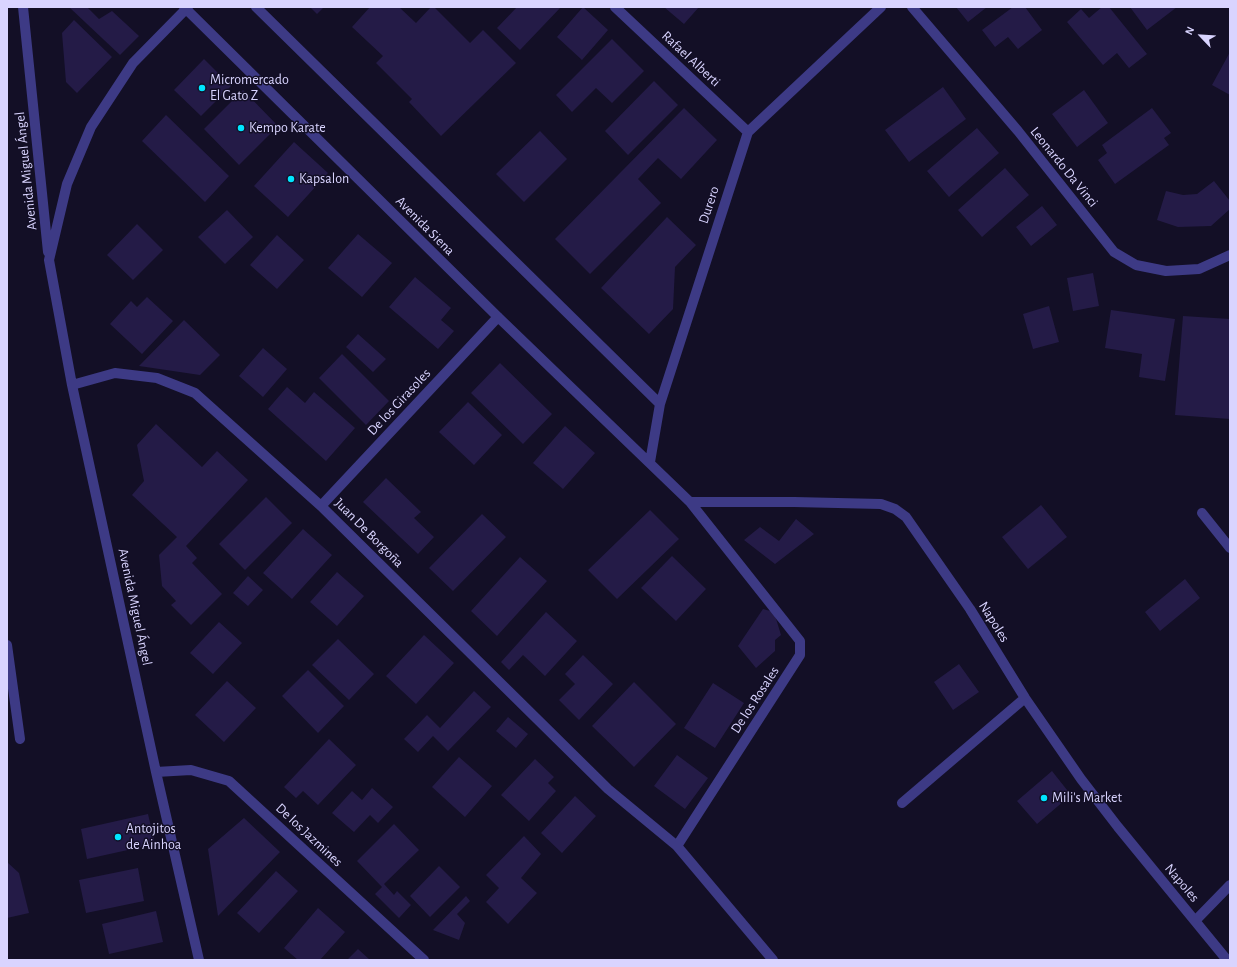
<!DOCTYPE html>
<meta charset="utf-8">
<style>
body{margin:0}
#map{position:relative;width:1237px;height:967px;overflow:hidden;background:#130f26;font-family:"Alegreya Sans",sans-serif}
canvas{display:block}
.frame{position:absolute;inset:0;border:8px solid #d9d4ff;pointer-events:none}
.north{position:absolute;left:1181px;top:16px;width:40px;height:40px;-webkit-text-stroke:3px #130f26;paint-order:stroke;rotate:295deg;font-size:11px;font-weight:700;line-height:16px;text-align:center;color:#d9d4ff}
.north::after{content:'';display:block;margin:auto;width:14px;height:18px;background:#d9d4ff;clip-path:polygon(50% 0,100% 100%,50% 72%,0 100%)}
</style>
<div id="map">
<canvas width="1237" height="967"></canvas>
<div class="frame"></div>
<div class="north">N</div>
</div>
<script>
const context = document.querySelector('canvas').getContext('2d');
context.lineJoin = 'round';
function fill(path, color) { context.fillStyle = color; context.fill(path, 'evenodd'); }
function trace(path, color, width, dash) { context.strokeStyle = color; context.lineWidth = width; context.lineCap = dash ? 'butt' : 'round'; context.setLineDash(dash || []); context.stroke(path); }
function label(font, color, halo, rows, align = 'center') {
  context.font = font + ' "Alegreya Sans",sans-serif'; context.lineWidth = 3; context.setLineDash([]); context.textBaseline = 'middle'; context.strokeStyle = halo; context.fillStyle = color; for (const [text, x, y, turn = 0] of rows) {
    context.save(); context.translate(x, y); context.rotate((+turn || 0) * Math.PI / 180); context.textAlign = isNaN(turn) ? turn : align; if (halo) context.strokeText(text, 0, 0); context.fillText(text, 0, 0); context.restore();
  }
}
fill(new Path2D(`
 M 69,7 L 87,7 L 99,19 L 112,11 L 139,36 L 120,55 Z
 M 310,7 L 324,7 L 317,14 Z
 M 370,7 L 399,7 L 416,23 L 431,7 L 434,7 L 470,43 L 483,30 L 516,63 L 441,136 L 409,102 L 412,99 L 376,63 L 383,56 L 352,27 Z
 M 517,7 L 561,7 L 520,50 L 497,28 Z
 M 583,7 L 608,30 L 582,60 L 557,37 Z
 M 664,7 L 699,7 L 684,24 Z
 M 956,7 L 987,7 L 968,22 Z
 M 1013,7 L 1025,7 L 1042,30 L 1018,49 L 1008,37 L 995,47 L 982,30 Z
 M 1102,7 L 1109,7 L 1147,54 L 1129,68 L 1117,53 L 1103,65 L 1067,22 L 1081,9 L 1089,18 Z
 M 1130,7 L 1177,7 L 1147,30 Z
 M 74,20 L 112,57 L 77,93 L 66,82 L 62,33 Z
 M 612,39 L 644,71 L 612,103 L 596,88 L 572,112 L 556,95 Z
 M 1230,52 L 1230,95 L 1212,85 Z
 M 204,59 L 231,86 L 201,116 L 174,90 Z
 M 654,81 L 678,105 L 628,155 L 605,131 Z
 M 943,87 L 966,119 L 909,162 L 885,130 Z
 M 243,90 L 278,126 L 239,165 L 204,129 Z
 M 1084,90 L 1108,123 L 1077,147 L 1052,114 Z
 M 684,108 L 717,140 L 681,179 L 658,158 L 638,179 L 661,203 L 590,274 L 555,239 Z
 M 1152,108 L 1171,133 L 1164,138 L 1169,145 L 1115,184 L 1098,160 L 1107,153 L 1102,145 Z
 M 166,115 L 229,176 L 205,202 L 142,141 Z
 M 977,128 L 999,153 L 949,197 L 927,171 Z
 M 540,131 L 567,159 L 524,202 L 496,174 Z
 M 294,142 L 328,173 L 288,217 L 254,186 Z
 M 1005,168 L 1029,195 L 982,237 L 958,210 Z
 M 1214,181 L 1230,201 L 1230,209 L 1211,226 L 1178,227 L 1157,220 L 1166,191 L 1183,195 L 1197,194 Z
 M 1042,206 L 1057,225 L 1031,246 L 1016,227 Z
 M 227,210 L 253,237 L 225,264 L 198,237 Z
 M 667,217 L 696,245 L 675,267 L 673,309 L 649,334 L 601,288 Z
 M 137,224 L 163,250 L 133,280 L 107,255 Z
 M 358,234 L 392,263 L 362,297 L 328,268 Z
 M 277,235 L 304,260 L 277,289 L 250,265 Z
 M 1093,273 L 1099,306 L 1073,311 L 1067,278 Z
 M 415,277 L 451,308 L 441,320 L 454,331 L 438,349 L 389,307 Z
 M 147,297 L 173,321 L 142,354 L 110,324 L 131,301 L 137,307 Z
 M 1049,306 L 1059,342 L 1033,349 L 1023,314 Z
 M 1111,310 L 1175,319 L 1165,381 L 1139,377 L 1142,354 L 1105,348 Z
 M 1183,316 L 1230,319 L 1230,419 L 1175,415 Z
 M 184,320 L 220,355 L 200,375 L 139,366 Z
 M 358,334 L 386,359 L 373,372 L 346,347 Z
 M 263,348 L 287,369 L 263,397 L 239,376 Z
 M 342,354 L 389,401 L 366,425 L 319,378 Z
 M 500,363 L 552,414 L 523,444 L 471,393 Z
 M 287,387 L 305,403 L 314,392 L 355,428 L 326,461 L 268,409 Z
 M 468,402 L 502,435 L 474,465 L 439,432 Z
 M 156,424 L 202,467 L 217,451 L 248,480 L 186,546 L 197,558 L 192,563 L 222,594 L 191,625 L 171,605 L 176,601 L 162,586 L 159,555 L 177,537 L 132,495 L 144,481 L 137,445 Z
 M 565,426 L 595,453 L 563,489 L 533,463 Z
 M 386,478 L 421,512 L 414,518 L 434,537 L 418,554 L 363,502 Z
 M 266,497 L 292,523 L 245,570 L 219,544 Z
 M 1041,505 L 1067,537 L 1028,569 L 1002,537 Z
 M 650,510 L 679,539 L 617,599 L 588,570 Z
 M 482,514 L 506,537 L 453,591 L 429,568 Z
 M 796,519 L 814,534 L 775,564 L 744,540 L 760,527 L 779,541 Z
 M 303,529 L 332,555 L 292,599 L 263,573 Z
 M 672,556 L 706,589 L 676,621 L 641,588 Z
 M 520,557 L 547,581 L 497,636 L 471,611 Z
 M 337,572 L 364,596 L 337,626 L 310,602 Z
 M 248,576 L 263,590 L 248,606 L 233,593 Z
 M 1185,579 L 1200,598 L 1160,631 L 1145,612 Z
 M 763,609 L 774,612 L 781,635 L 775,640 L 775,651 L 756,668 L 738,646 Z
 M 546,612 L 577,641 L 545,676 L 523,655 L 509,670 L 501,662 Z
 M 219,622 L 242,643 L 213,674 L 190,653 Z
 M 424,635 L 454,663 L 416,704 L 386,676 Z
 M 338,639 L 374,674 L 349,700 L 312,665 Z
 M 583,655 L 613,684 L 579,720 L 559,700 L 575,684 L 565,674 Z
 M 959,664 L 979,692 L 953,710 L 934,682 Z
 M 308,670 L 344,706 L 318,733 L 282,696 Z
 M 227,681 L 256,708 L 224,742 L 195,715 Z
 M 634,682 L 676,724 L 634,767 L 592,726 Z
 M 713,683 L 744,703 L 715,748 L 684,728 Z
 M 474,691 L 491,707 L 448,751 L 433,736 L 418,752 L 404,739 L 427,715 L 440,728 Z
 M 508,717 L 528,734 L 516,748 L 496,731 Z
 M 329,739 L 356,765 L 318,805 L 303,791 L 296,798 L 284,787 Z
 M 677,755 L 708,778 L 685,809 L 654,786 Z
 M 459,757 L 492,786 L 465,817 L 432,787 Z
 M 535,759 L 554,777 L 548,783 L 556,791 L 529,821 L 501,795 Z
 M 1052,771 L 1071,795 L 1037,824 L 1017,801 Z
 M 372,788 L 393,807 L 378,823 L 370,815 L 354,832 L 332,813 L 352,791 L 362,800 Z
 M 575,796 L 596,816 L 562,853 L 541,833 Z
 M 148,814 L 155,844 L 87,859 L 81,829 Z
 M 244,818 L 280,852 L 218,916 L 208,849 Z
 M 394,824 L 419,850 L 384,884 L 394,895 L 397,891 L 411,905 L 399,918 L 375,894 L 382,887 L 357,861 Z
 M 524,836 L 541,854 L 521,878 L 537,893 L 508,924 L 486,902 L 499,888 L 486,875 Z
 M 7,862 L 19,873 L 29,913 L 7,918 Z
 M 439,866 L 460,887 L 430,917 L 410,896 Z
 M 138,868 L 144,901 L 86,913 L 79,880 Z
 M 276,871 L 298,891 L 259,933 L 237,913 Z
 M 466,896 L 470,901 L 457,914 L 465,923 L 459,940 L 433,930 Z
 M 318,908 L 345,932 L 320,960 L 298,960 L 284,948 Z
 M 156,911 L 163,942 L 109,954 L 102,924 Z
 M 358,949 L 370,960 L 347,960 Z`), '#241b47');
trace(new Path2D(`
 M 23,7 L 48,252
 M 188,7 L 133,63 L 91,127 L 67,184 L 49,260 L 72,385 L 156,772 L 199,960
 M 256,7 L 660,404
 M 615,7 L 748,132
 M 912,7 L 1018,131 L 1114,252 L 1136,265 L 1166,271 L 1199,269 L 1230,255
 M 72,385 L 115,373 L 157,378 L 195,393 L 321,506 L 608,789 L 677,846 L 800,655 L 800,641 L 690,502 L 498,317 L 184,7
 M 650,462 L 660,404 L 748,132 L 881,7
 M 690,502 L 794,502 L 881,504 L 895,509 L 906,517 L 970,609 L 1025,698 L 1081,779 L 1118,827 L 1227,960
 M 321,506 L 498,317
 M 1202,513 L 1230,548
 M 7,645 L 20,739
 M 156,772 L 191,770 L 229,781 L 424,960
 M 902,803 L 1025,698
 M 677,846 L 773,960
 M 1195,921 L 1230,885`), '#3d3a85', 10);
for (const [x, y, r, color] of [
 [202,88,4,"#00e5ff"],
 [241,128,4,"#00e5ff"],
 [291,179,4,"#00e5ff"],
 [1044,798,4,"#00e5ff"],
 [118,837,4,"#00e5ff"]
]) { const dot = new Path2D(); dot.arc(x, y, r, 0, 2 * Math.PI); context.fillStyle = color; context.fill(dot); trace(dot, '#130f26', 1.5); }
label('14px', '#d9d4ff', '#130f26', [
 ["Rafael Alberti",691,59,43],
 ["Leonardo Da Vinci",1064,167,51],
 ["Avenida Miguel Ángel",26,171,-96],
 ["Durero",709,205,-72],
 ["Avenida Siena",425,226,45],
 ["De los Girasoles",399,402,-47],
 ["Juan De Borgoña",369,533,45],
 ["Avenida Miguel Ángel",135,607,78],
 ["Napoles",994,622,58],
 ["De los Rosales",755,700,-57],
 ["De los Jazmines",309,835,43],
 ["Napoles",1182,883,50]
]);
label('14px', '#d9d4ff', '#130f26', [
 ["Micromercado",210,80],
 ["El Gato Z",210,96],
 ["Kempo Karate",249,128],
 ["Kapsalon",299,179],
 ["Mili's Market",1052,798],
 ["Antojitos",126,829],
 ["de Ainhoa",126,845]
], 'left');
</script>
